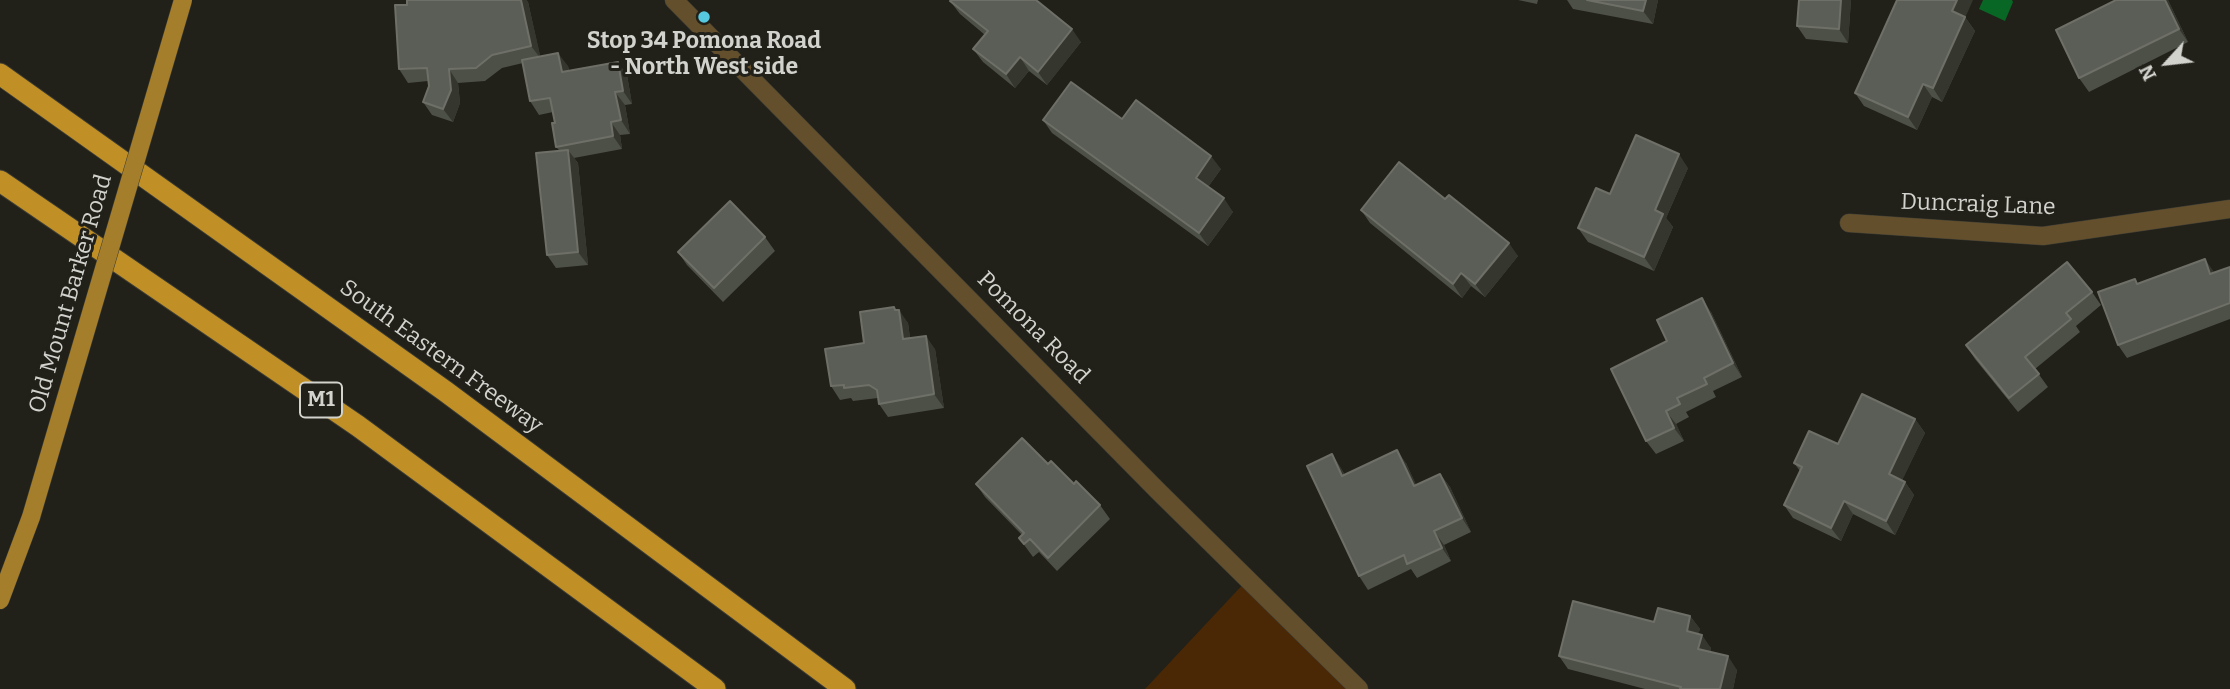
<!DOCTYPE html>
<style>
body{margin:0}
#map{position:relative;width:2230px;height:689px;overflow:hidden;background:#212019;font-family:Bitter,serif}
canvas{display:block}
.north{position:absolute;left:2132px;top:28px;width:70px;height:70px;-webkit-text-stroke:5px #212019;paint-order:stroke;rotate:243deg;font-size:19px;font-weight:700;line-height:28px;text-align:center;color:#d3d3ce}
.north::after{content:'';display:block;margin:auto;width:24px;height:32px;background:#d3d3ce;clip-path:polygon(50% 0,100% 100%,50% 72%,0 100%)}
</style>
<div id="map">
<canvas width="2230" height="689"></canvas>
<div class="north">N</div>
</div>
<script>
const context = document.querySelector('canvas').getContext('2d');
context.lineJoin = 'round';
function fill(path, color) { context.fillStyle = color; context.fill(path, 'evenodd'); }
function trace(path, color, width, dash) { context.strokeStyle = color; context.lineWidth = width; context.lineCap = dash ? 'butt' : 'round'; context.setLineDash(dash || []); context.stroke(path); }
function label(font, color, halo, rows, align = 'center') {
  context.font = font + ' Bitter,serif'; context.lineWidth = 6; context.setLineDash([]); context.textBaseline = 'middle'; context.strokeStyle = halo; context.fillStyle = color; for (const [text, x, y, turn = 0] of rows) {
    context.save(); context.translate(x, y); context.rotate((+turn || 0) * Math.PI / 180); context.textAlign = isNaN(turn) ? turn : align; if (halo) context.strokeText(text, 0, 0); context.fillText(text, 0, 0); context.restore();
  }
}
fill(new Path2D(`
 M 1248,579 L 1357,689 L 1145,689 Z`), '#4b2805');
fill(new Path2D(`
 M 1983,0 L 2012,0 L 2013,2 L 2005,21 L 1979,9 Z`), '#096725');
const minor = new Path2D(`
 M 674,0 L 1158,491 L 1359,689
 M 1849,223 L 2043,236 L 2230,209`);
const major = new Path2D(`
 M 0,600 L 31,517`);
const highway = new Path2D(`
 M 0,74 L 445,391 L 845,689
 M 0,181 L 358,426 L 715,689`);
trace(minor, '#3d3d36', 19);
trace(major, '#3d3d36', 19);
trace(highway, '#3d3d36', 23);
trace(minor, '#634f2c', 18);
trace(major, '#a57e2b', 18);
trace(highway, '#c09027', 21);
const majorBridge = new Path2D(`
 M 31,517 L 183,0`);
trace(majorBridge, '#3d3d36', 19, []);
trace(majorBridge, '#a57e2b', 18);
fill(new Path2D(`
 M 407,0 L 526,0 L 528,2 L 540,56 L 568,66 L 569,71 L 627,75 L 632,104 L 625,105 L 630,134 L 620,135 L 622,149 L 574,158 L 578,163 L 588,265 L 556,268 L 547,255 L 559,150 L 556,147 L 555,123 L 553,112 L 539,115 L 530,101 L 523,63 L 502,68 L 485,81 L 458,83 L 460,103 L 453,122 L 432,115 L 423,102 L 429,86 L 428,81 L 408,83 L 399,69 Z
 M 1518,0 L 1538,0 L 1537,4 Z
 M 1567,0 L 1658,0 L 1653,24 L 1573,9 Z
 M 1851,0 L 1848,43 L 1806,39 L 1797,26 Z
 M 2168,0 L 2188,42 L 2089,92 L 2079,78 Z
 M 950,1 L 1081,42 L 1047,85 L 1029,71 L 1015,88 L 983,62 L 973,49 L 985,35 L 960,14 Z
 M 1965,17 L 1975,31 L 1942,102 L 1932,97 L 1917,130 L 1864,106 L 1855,93 Z
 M 1122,119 L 1221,169 L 1208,187 L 1233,212 L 1208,246 L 1052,133 L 1043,120 Z
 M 1688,168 L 1666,218 L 1673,227 L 1654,271 L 1588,242 L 1578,228 L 1610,194 Z
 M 1445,199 L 1518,256 L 1485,297 L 1471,286 L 1462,298 L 1370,223 L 1361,210 Z
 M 765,237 L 775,251 L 723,302 L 687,265 L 678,252 Z
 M 2230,267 L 2230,319 L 2127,358 L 2118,345 L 2135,279 L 2138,284 L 2214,273 Z
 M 2092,292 L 2101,305 L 2076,326 L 2080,332 L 2035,369 L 2048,387 L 2018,412 L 1975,359 L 1966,345 Z
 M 894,307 L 908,323 L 910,338 L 935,349 L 944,408 L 888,417 L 879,404 L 878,398 L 853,401 L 851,398 L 840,400 L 831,386 Z
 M 1711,312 L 1742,377 L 1713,391 L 1716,397 L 1686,412 L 1689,417 L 1676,424 L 1684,441 L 1656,454 L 1646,441 L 1667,341 Z
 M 1915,419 L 1925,433 L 1902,480 L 1905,482 L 1914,495 L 1895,535 L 1853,514 L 1841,541 L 1793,518 L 1784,505 L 1800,471 L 1794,463 L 1838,444 Z
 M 1332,454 L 1345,475 L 1406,463 L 1416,485 L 1440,474 L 1450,487 L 1471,532 L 1444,545 L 1451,561 L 1417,578 L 1411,569 L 1368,590 L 1359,576 Z
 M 1048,464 L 1100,505 L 1110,519 L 1057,571 L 1039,552 L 1033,557 L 1019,538 L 1022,535 L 985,497 L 976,484 Z
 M 1690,616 L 1700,629 L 1698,634 L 1711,648 L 1710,652 L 1737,670 L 1733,689 L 1645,689 L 1568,669 L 1559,656 L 1654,622 Z`), '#4c5047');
fill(new Path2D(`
 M 521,0 L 526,0 L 528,2 L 541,59 L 531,46 Z
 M 1646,0 L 1658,0 L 1653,24 L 1643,11 Z
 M 1841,0 L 1851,0 L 1848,43 L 1839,29 Z
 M 1957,0 L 1973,0 L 1962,25 L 1952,11 Z
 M 2165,0 L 2168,0 L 2188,42 L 2179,29 Z
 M 1965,17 L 1975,31 L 1942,102 L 1933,88 Z
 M 1072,29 L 1081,42 L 1047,85 L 1038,72 Z
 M 558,53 L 568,66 L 572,86 L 562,72 Z
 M 1020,57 L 1029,71 L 1015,88 L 1006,74 Z
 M 618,62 L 627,75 L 632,104 L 623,91 Z
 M 449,69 L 458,83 L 460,103 L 453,122 L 443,109 Z
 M 1923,84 L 1932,97 L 1917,130 L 1908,117 Z
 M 615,92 L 625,105 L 630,134 L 621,120 Z
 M 611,122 L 620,135 L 622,149 L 613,136 Z
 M 568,150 L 578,163 L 588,265 L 578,252 Z
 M 1679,154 L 1688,168 L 1666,218 L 1673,227 L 1654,271 L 1644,257 L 1655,210 Z
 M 1211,156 L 1221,169 L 1205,191 L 1196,178 Z
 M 1224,198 L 1233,212 L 1208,246 L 1199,233 Z
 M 1509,243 L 1518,256 L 1485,297 L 1475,284 Z
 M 2205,259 L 2214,272 L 2219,288 L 2210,274 Z
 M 1461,273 L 1471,286 L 1462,298 L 1453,284 Z
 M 1702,298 L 1711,312 L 1742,377 L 1733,363 Z
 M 894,307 L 900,314 L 899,310 L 908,323 L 912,352 L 903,339 Z
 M 926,336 L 935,349 L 944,408 L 934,394 Z
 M 1666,411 L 1676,424 L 1684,441 L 1674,428 Z
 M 1915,419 L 1925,433 L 1899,487 L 1889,474 Z
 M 1397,450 L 1406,463 L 1423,499 L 1414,486 Z
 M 1332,454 L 1341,468 L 1351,489 L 1342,476 Z
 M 1440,474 L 1450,487 L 1471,532 L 1462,518 Z
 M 1905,482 L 1914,495 L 1895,535 L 1886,521 Z
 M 1844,501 L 1853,514 L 1841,541 L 1831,528 Z
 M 1434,531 L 1444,545 L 1451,561 L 1442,548 Z
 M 1690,616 L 1700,629 L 1696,644 L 1687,631 Z
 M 1702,635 L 1711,648 L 1708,662 L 1698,649 Z
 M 1728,656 L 1737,670 L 1733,689 L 1720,689 Z`), '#35372f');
const building = new Path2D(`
 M 407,0 L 521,0 L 531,46 L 492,55 L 476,68 L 449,69 L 451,90 L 443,109 L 423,102 L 429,86 L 427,68 L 399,69 L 395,5 L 407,5 Z
 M 951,0 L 1036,0 L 1072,29 L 1038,72 L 1020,57 L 1006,74 L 973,49 L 988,31 L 950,1 Z
 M 1587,0 L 1646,0 L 1643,11 Z
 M 1799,0 L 1841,0 L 1839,29 L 1797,26 Z
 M 1897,0 L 1957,0 L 1952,11 L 1965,17 L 1933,88 L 1923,84 L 1908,117 L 1855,93 Z
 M 2116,0 L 2165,0 L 2179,29 L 2079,78 L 2056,30 Z
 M 558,53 L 562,72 L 618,62 L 623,91 L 615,92 L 621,120 L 611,122 L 613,136 L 556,147 L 552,123 L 555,123 L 550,98 L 530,101 L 522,60 Z
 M 1071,82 L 1122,119 L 1136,100 L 1211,156 L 1196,178 L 1224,198 L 1199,233 L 1043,120 Z
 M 1636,135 L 1679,154 L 1655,210 L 1663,214 L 1644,257 L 1578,228 L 1596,188 L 1610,194 Z
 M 568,150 L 578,252 L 547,255 L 536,153 Z
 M 1399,162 L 1445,199 L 1449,195 L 1509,243 L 1475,284 L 1461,273 L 1453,284 L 1361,210 Z
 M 730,201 L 765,237 L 714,288 L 678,252 Z
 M 2205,259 L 2210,274 L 2230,267 L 2230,303 L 2118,345 L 2098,292 L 2135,279 L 2137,284 Z
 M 2067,262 L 2092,292 L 2066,313 L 2071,319 L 2025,357 L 2039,374 L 2009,398 L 1966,345 Z
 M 1702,298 L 1733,363 L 1704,378 L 1707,384 L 1677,398 L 1680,404 L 1666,411 L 1674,428 L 1646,441 L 1611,369 L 1667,341 L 1657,320 Z
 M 894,307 L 895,310 L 899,310 L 903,339 L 926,336 L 934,394 L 879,404 L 877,390 L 869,385 L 844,388 L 844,385 L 831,386 L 825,349 L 864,343 L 860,312 Z
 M 1862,394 L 1915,419 L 1889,474 L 1905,482 L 1886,521 L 1844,501 L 1831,528 L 1784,505 L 1802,467 L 1794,463 L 1809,431 L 1838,444 Z
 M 1022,438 L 1048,464 L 1051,461 L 1074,484 L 1076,481 L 1100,505 L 1048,558 L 1030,539 L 1024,544 L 1019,538 L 1024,533 L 976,484 Z
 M 1397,450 L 1414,486 L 1440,474 L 1462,518 L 1434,531 L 1442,548 L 1407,564 L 1404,555 L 1359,576 L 1307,466 L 1332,454 L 1342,476 Z
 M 1573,601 L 1654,622 L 1658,608 L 1690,616 L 1687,631 L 1702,635 L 1698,649 L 1728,656 L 1720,689 L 1680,689 L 1681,687 L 1559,656 Z`);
fill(building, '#5b5e56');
trace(building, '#6e7068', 2);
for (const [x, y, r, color] of [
 [704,17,7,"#56c9e0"]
]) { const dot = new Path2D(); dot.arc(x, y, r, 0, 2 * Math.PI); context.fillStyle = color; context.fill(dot); trace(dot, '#212019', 2.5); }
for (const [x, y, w] of [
 [321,400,42]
]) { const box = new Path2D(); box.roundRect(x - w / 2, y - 17.5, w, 35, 5); context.fillStyle = '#212019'; context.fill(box); trace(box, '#d3d3ce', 2); }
label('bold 21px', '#d3d3ce', null, [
 ["M1",321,400]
]);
label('bold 23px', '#d3d3ce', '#212019', [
 ["Stop 34 Pomona Road",704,42],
 ["- North West side",704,68]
]);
label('23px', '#d3d3ce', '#212019', [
 ["Duncraig Lane",1978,205,2],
 ["Old Mount Barker Road",71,294,-74],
 ["Pomona Road",1033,328,45],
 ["South Eastern Freeway",441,357,36]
]);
</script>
